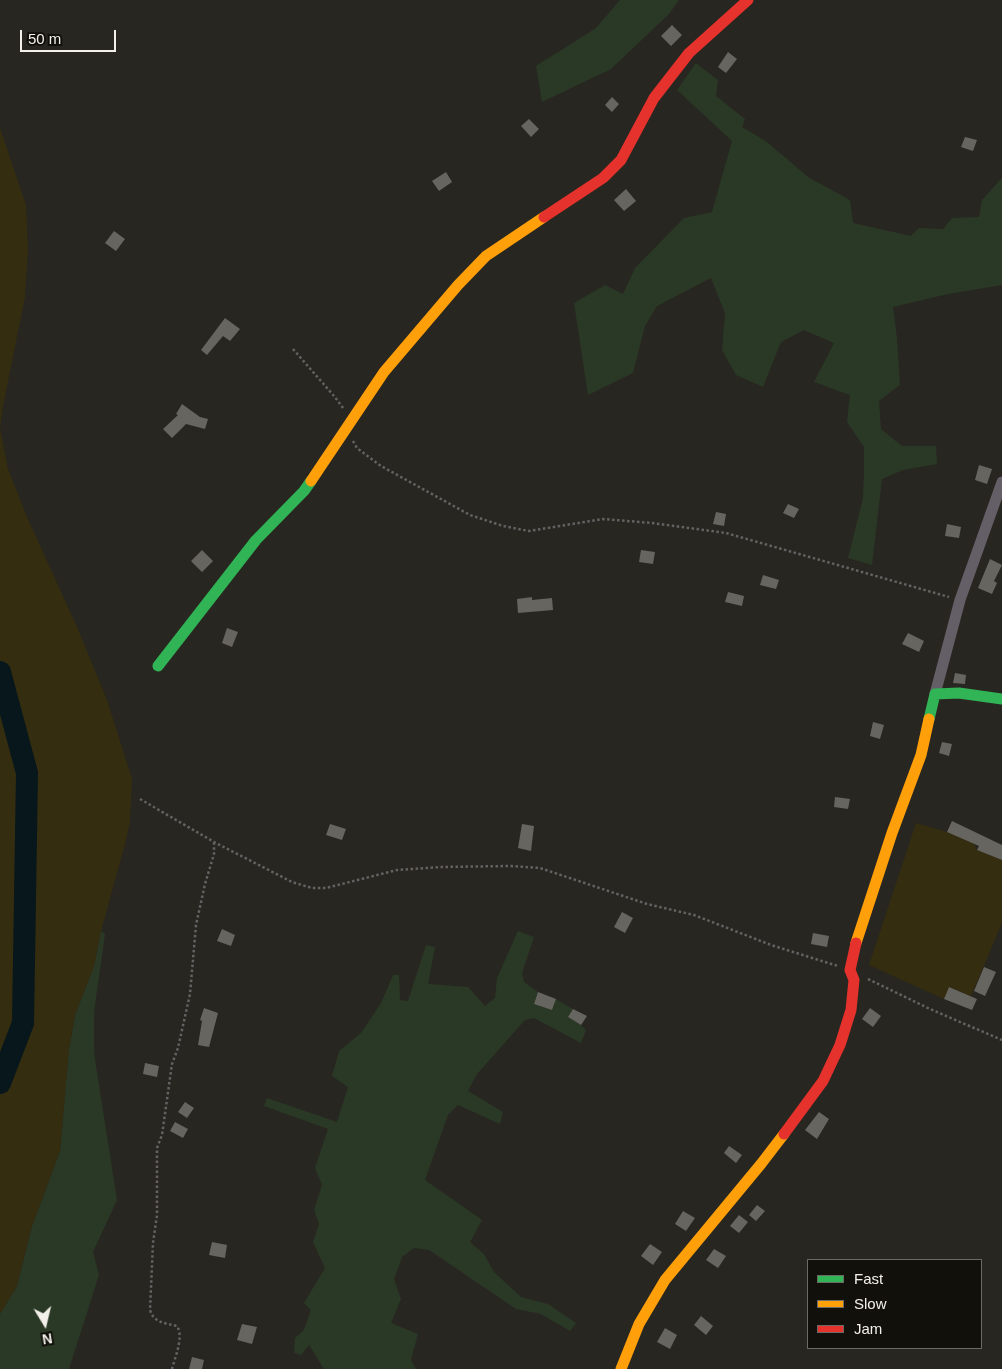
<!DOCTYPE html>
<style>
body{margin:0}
#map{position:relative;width:1002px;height:1369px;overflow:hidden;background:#282620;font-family:Helvetica,sans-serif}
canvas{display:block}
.legend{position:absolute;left:807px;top:1259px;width:175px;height:90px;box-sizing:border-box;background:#11100b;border:1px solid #6b6a64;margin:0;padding:6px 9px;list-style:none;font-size:15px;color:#f3f0ea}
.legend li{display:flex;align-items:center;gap:10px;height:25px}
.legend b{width:25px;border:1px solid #6b6a64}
.north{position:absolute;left:20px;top:1299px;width:50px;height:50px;-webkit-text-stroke:4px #11100b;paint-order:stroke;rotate:171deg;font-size:14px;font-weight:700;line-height:20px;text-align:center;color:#f3f0ea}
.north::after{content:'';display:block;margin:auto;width:18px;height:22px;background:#f3f0ea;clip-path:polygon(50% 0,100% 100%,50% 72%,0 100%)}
.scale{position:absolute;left:20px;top:30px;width:96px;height:22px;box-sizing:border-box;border:2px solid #f3f0ea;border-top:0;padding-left:6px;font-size:15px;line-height:18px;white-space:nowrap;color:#f3f0ea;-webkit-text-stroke:4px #11100b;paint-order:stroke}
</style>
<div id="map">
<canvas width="1002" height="1369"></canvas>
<ul class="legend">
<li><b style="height:6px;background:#30b455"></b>Fast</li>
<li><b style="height:6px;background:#ff9f0a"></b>Slow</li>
<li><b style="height:6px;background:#e5322d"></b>Jam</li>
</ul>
<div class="north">N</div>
<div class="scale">50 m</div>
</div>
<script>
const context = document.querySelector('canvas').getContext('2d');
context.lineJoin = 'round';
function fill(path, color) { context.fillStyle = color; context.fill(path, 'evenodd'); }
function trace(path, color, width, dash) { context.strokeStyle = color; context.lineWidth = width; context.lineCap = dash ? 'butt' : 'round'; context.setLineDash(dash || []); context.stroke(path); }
fill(new Path2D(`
 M 620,0 L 679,0 L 669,14 L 611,69 L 542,102 L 536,66 L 596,28 Z
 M 696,63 L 718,80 L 716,96 L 745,119 L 742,127 L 767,142 L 808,177 L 850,200 L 853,223 L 911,236 L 919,228 L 943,229 L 952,218 L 979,217 L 982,200 L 1002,178 L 1002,285 L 948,294 L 893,307 L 897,339 L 900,385 L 879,401 L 881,429 L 902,446 L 936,446 L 937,464 L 903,470 L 882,479 L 872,565 L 848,558 L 863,498 L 864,473 L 864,447 L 847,422 L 850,395 L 814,382 L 834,343 L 804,330 L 781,342 L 763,387 L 736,375 L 722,350 L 725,313 L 711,278 L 657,306 L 645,326 L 633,373 L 588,395 L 574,303 L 605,285 L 623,294 L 635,268 L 684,218 L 712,212 L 732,141 L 677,90 Z
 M 101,931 L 105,934 L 94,1012 L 94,1053 L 117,1200 L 93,1252 L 99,1275 L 69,1369 L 0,1369 L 0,1314 L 17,1286 L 32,1226 L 60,1151 L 69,1049 L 75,1015 L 94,966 Z
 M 518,931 L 534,937 L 522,973 L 524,982 L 538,992 L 534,1004 L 552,1010 L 556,999 L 573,1009 L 568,1017 L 581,1025 L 586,1030 L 581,1043 L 534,1018 L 525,1020 L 477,1074 L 468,1091 L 503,1112 L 500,1124 L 458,1105 L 448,1115 L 425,1180 L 482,1220 L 470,1242 L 484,1254 L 494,1272 L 521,1297 L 548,1304 L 576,1323 L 570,1331 L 541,1314 L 516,1309 L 429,1250 L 414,1248 L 402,1257 L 394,1279 L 401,1299 L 391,1323 L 418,1334 L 411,1360 L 416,1369 L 324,1369 L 309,1345 L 301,1355 L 294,1353 L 295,1338 L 304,1330 L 311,1310 L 304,1303 L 325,1268 L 313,1242 L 319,1224 L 314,1210 L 322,1185 L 315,1168 L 328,1129 L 264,1106 L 267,1098 L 337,1122 L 348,1087 L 332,1076 L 339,1051 L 361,1033 L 381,1003 L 393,975 L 399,975 L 400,1000 L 408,1001 L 426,945 L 435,947 L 428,984 L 468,987 L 485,1006 L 495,998 L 497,978 Z`), '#2a3926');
fill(new Path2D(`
 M 0,128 L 26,205 L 28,249 L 25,297 L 3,406 L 0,428 L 8,469 L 27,517 L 77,627 L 107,700 L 132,779 L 130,822 L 125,844 L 101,931 L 94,966 L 75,1015 L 69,1049 L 60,1151 L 32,1226 L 17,1286 L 0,1314 Z
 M 916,823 L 947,832 L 974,844 L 977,850 L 1002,860 L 1002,923 L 971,996 L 949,987 L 944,999 L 869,965 Z`), '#342d10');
trace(new Path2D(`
 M 0,672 L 27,773 L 23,1023 L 0,1083`), '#07171b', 22);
fill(new Path2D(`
 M 672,25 L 682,35 L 671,46 L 661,36 Z
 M 728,52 L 737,59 L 726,73 L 718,67 Z
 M 612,97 L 619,104 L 612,112 L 605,105 Z
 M 529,119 L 539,129 L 531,137 L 521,126 Z
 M 965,137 L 977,140 L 973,151 L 961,147 Z
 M 446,172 L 452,182 L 439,191 L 432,181 Z
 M 626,189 L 636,201 L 624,211 L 614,200 Z
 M 114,231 L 125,239 L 116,251 L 105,243 Z
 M 225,318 L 240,329 L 230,341 L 223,336 L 207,355 L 201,350 Z
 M 182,404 L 200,417 L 208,419 L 205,429 L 186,424 L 172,438 L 163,429 L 178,415 L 176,414 Z
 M 979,465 L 992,469 L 987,484 L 975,480 Z
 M 788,504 L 799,509 L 794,518 L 783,513 Z
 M 716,512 L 726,514 L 724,526 L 713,524 Z
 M 947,524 L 961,527 L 959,538 L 945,536 Z
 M 202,550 L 213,561 L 202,572 L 191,561 Z
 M 641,550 L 655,552 L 653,564 L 639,562 Z
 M 990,559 L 1002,565 L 994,581 L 997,583 L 992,594 L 978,588 Z
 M 763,575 L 779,580 L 776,589 L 760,585 Z
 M 728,592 L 744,596 L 742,606 L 725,602 Z
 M 532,597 L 532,600 L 552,598 L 553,610 L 518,613 L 517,599 Z
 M 227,628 L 238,632 L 232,647 L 222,643 Z
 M 908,633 L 924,641 L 919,652 L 902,644 Z
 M 955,673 L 966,675 L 965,684 L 953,683 Z
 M 873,722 L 884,725 L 880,739 L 870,736 Z
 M 942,742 L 952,744 L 949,756 L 939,753 Z
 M 835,797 L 850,799 L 848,809 L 834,807 Z
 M 952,821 L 1002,845 L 1002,860 L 977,850 L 979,846 L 947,832 Z
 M 330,824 L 346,829 L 342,840 L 326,835 Z
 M 522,824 L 534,826 L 531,851 L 518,848 Z
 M 622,912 L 633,918 L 625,933 L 614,927 Z
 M 222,929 L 235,935 L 231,946 L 217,941 Z
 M 813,933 L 829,936 L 827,947 L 811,944 Z
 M 984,967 L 996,972 L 985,996 L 974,991 Z
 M 949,987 L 977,999 L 972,1010 L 944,999 Z
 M 538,992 L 556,999 L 552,1010 L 534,1004 Z
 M 204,1008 L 218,1013 L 209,1047 L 198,1045 L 202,1021 L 200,1020 Z
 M 870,1008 L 881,1016 L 873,1027 L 862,1019 Z
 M 573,1009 L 587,1016 L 581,1025 L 568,1017 Z
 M 145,1063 L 159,1066 L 157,1077 L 143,1074 Z
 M 185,1102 L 194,1108 L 187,1118 L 178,1112 Z
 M 819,1112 L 829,1119 L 817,1139 L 805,1130 Z
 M 175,1122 L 188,1129 L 183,1138 L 170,1131 Z
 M 729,1146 L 742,1155 L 736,1163 L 724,1153 Z
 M 757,1205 L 765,1211 L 756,1221 L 749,1215 Z
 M 683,1211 L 695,1218 L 686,1231 L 675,1224 Z
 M 739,1215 L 748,1222 L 739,1233 L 730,1226 Z
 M 212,1242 L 227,1245 L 225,1258 L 209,1255 Z
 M 650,1244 L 662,1252 L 653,1265 L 641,1256 Z
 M 714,1249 L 726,1256 L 718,1268 L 706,1260 Z
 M 701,1316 L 713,1326 L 706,1335 L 694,1325 Z
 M 242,1324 L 257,1327 L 252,1344 L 237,1340 Z
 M 665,1328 L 677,1335 L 670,1349 L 657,1342 Z
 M 192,1357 L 204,1360 L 202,1369 L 189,1369 Z`), '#676560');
trace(new Path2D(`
 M 293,349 L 334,396 L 343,408
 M 353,441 L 357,448 L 381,466 L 470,515 L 503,526 L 529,531 L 603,519 L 652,523 L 726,533 L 949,597
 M 140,799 L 214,842 L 292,882 L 312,888 L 326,888 L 397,870 L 441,867 L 511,866 L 540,868 L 647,904 L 694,915 L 771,945 L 838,966
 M 868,979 L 930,1009 L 1002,1040
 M 172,1369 C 175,1357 184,1337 177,1326 C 165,1323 154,1323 150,1310 L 153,1243 L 157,1215 L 157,1148 L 162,1135 L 172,1064 L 178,1048 L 190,994 L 196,925 L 205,884 L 214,854 L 214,842`), '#646263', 2.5, [2.5, 2.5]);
trace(new Path2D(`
 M 935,694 L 960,600 L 1002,482`), '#645e66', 11);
trace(new Path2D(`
 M 158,666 L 256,540 L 304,491 L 311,481
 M 929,719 L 935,694 L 959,693 L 1002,699`), '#30b455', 11);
trace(new Path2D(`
 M 311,481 L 384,372 L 458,285 L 486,256 L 544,217
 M 856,943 L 892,833 L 921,755 L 929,719
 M 621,1369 L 639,1324 L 665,1280 L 761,1164 L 784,1134`), '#ff9f0a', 11);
trace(new Path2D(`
 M 544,217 L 603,178 L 621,160 L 654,98 L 689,53 L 748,0
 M 784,1134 L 823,1081 L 840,1045 L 851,1010 L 854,980 L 850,970 L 856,943`), '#e5322d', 11);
</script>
